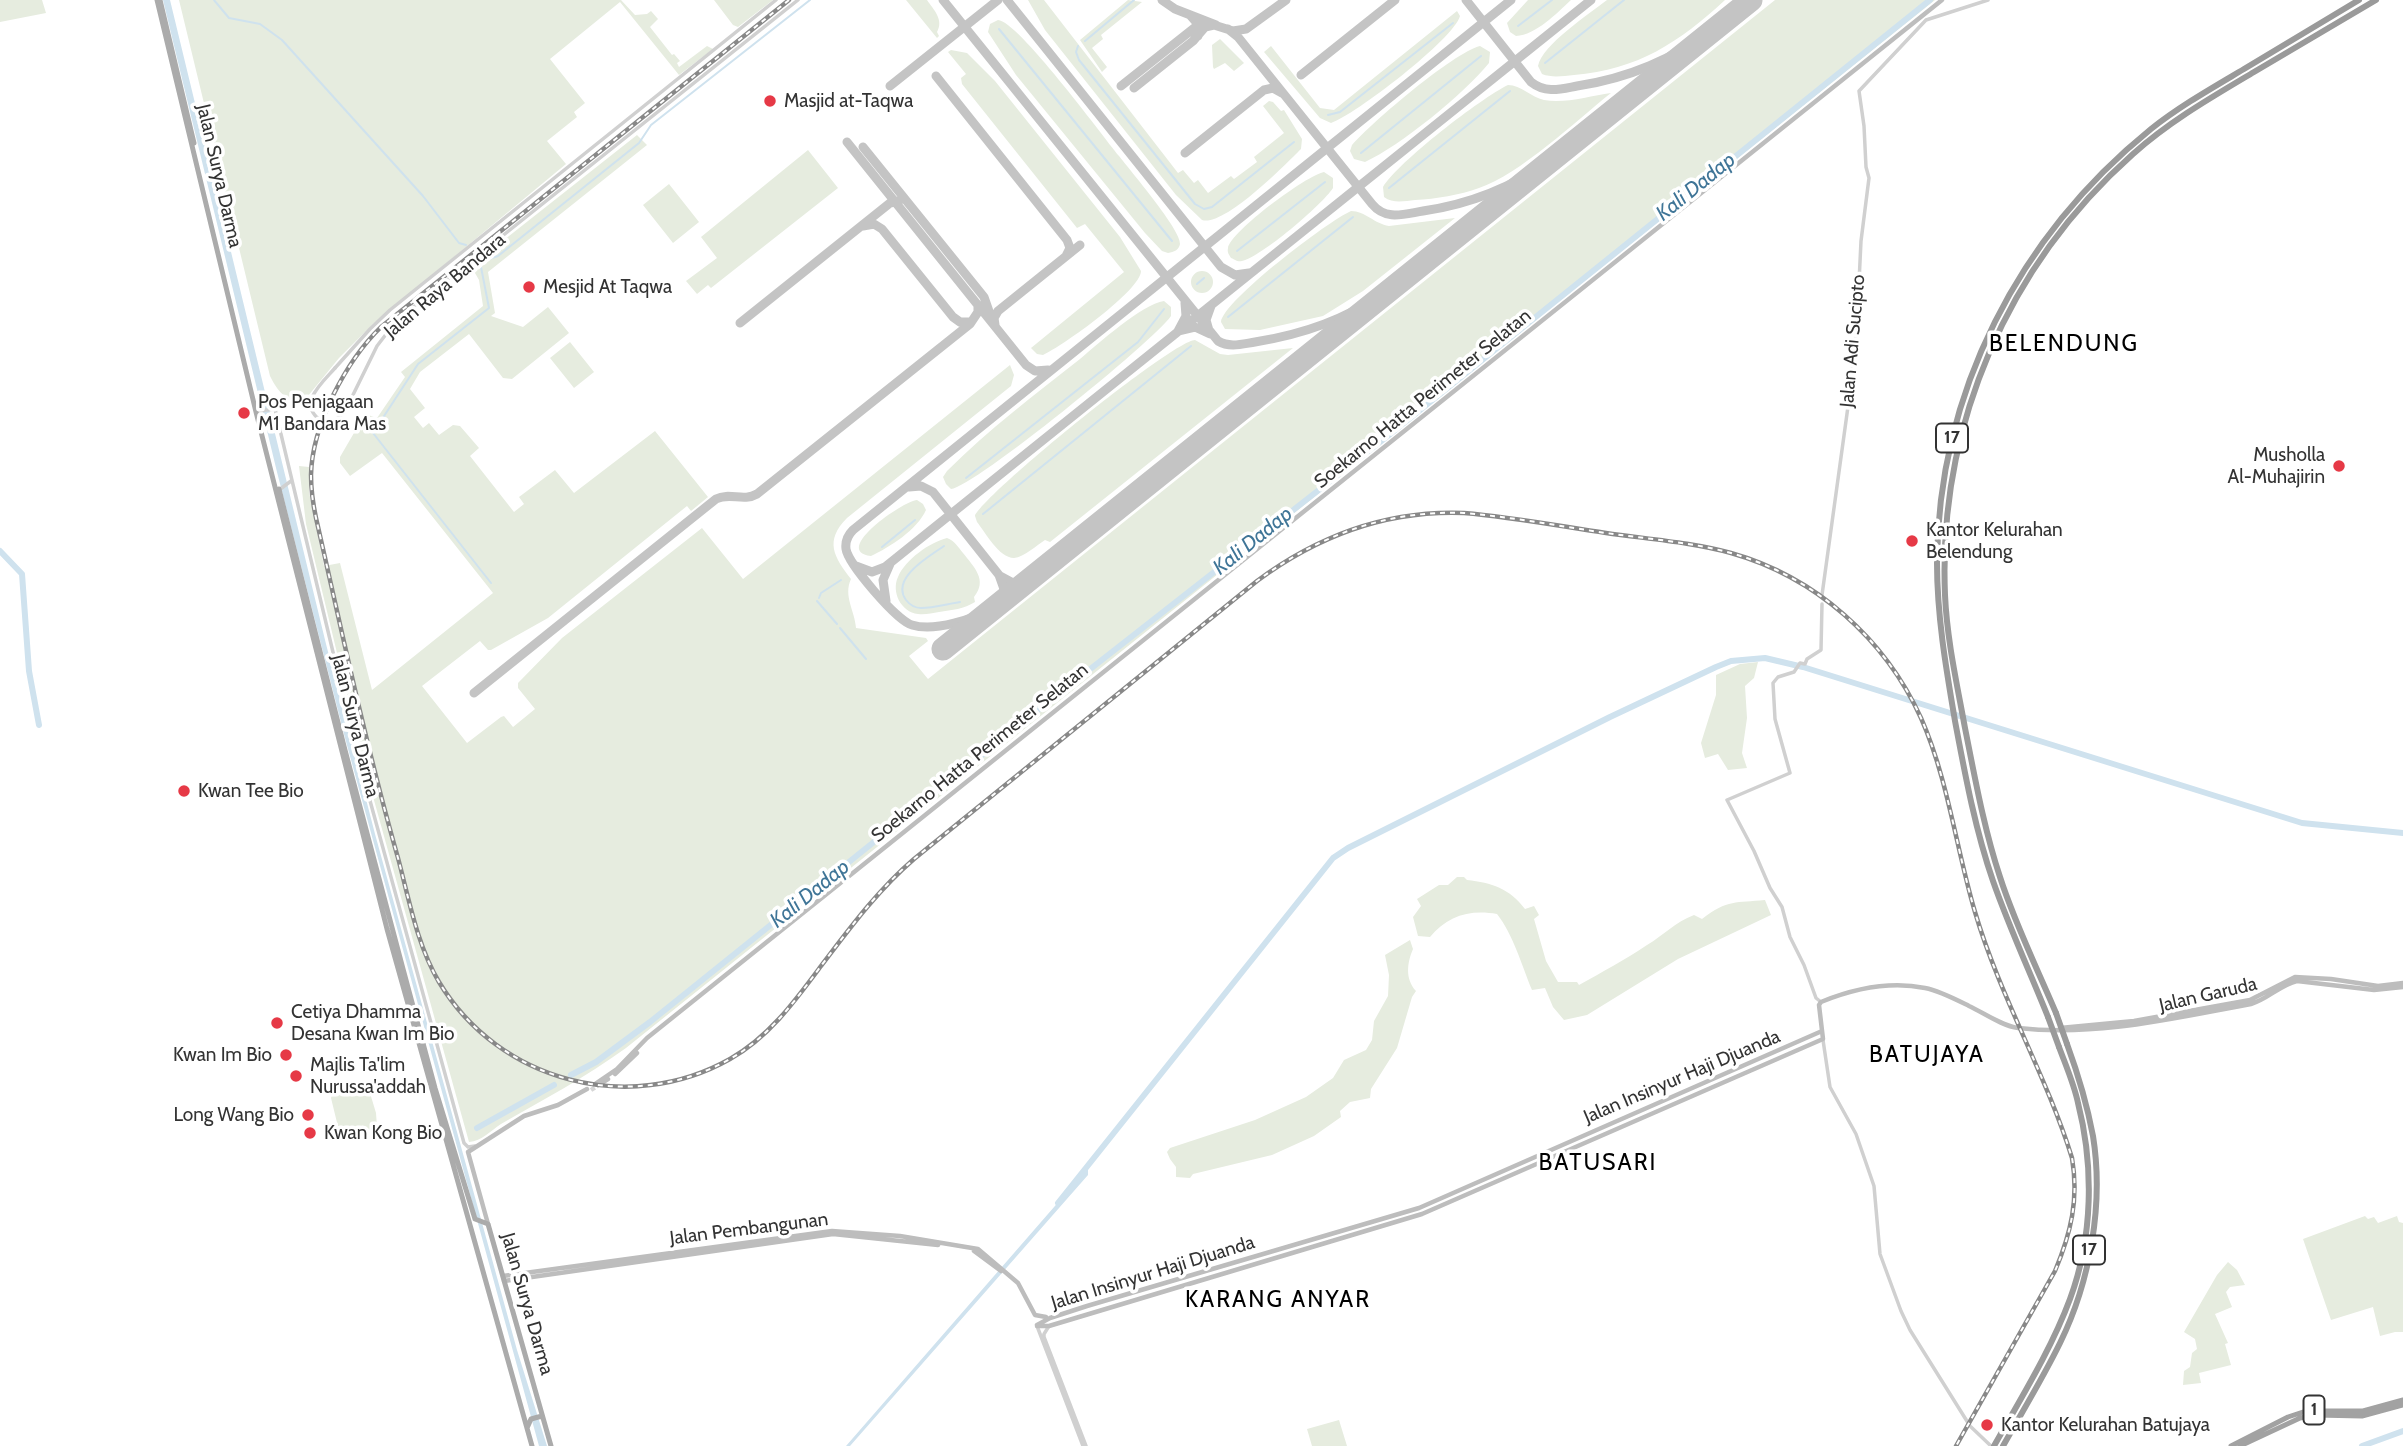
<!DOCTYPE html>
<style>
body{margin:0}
canvas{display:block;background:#fff}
</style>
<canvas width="2403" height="1446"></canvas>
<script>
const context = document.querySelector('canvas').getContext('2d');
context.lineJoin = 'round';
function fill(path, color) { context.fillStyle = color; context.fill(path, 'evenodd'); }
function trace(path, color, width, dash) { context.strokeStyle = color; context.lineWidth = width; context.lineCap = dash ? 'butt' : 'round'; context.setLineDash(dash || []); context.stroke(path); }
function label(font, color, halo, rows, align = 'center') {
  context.font = font + ' Cabin,sans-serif'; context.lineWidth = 7; context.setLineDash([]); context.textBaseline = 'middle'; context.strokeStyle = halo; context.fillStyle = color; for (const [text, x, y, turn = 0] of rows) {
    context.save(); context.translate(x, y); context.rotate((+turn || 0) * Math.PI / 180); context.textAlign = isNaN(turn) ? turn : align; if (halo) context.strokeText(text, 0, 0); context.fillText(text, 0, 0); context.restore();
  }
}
fill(new Path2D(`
 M 0,0 L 42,0 L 46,13 L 0,22 Z
 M 179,0 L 621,0 L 635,15 L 647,14 L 651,11 L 658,19 L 650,27 L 672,55 L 674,54 L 680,61 L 677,63 L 679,67 L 707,46 L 713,49 L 679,75 L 620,2 L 550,59 L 585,103 L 574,112 L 577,117 L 547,141 L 566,164 L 373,324 L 339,358 L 308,396 C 288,406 278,392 270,376 Z
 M 714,0 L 773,0 L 738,27 L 733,25 Z
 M 906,0 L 927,0 C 934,10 944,20 937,32 L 939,36 L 937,38 Z
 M 1028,0 L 1044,0 L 1178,173 L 1183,170 L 1194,183 L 1198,180 L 1208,193 L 1231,176 L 1234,179 L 1257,162 L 1254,157 L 1284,133 L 1263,106 L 1269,101 L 1273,102 L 1281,111 L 1284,110 L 1302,139 L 1301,149 C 1284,166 1224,227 1202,220 L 1176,195 L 1045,30 Z
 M 1128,0 L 1142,2 L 1101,35 L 1103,39 L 1092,48 L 1107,67 L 1102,72 L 1080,40 Z
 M 1528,0 L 1571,0 C 1557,13 1536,35 1516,36 L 1510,32 L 1507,23 Z
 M 1607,0 L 1725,0 C 1680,42 1637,70 1574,75 C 1563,76 1552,78 1542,74 L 1538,66 C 1542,45 1589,14 1607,0 Z
 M 1775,0 L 1935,0 L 626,1048 C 586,1077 543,1100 501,1124 C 490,1131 482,1141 469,1142 L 362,757 L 306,524 L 299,466 L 309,467 L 309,492 L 324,566 L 340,563 L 372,690 L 493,593 L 382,453 L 350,476 L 340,463 L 340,457 L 365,414 L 377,418 L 405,377 L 401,372 L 483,306 L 479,280 L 471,266 L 637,135 L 647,145 L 488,272 L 495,313 L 491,316 L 523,327 L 548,307 L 569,333 L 512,379 L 503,378 L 469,334 L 420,372 L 410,389 L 425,408 L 414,417 L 423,428 L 429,423 L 439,435 L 453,425 L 460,426 L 479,448 L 470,456 L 514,512 L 524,504 L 519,497 L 555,470 L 574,493 L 655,431 L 708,497 L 691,511 L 687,506 L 548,618 L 491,650 L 488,650 L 480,641 L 422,686 L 467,743 L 501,717 L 504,716 L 513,727 L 535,709 L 518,688 L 518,683 L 562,638 L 702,528 L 743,579 L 1010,365 L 1014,375 L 1011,386 L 847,518 C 824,541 834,557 851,579 C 843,596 855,611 856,628 L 926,638 L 928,641 L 909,656 L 928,679 Z
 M 1457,11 L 1460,16 C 1454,39 1355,115 1331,123 L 1320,118 L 1264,52 L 1271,46 L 1320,108 L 1334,110 Z
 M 998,20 C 1018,21 1101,134 1119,156 C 1129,169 1182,231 1180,244 C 1179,250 1174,252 1168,253 L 1162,251 L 1145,233 L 1016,75 L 988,32 L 990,24 Z
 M 1220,39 L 1244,63 L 1234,71 L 1225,63 L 1214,69 L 1213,67 L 1212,45 Z
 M 1480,46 L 1490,52 L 1489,63 C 1464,94 1400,146 1365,162 L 1354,159 L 1350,151 L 1352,145 C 1372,122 1453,53 1480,46 Z
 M 951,50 L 967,53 L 995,81 L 1120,237 L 1141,271 C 1141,290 1063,346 1043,355 L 1037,354 L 1031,348 L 1124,272 L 1085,224 L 1077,228 L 962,84 L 961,78 L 966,74 L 948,52 Z
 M 1508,85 C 1521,85 1531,97 1544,100 C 1564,104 1590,96 1611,93 C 1577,120 1519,175 1479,188 C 1460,195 1436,199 1415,200 C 1405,201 1393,204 1384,197 L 1383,187 C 1398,162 1481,98 1508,85 Z
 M 808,150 L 838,188 L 711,288 L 708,285 L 697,294 L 686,281 L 717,258 L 701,237 Z
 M 1324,172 L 1333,178 L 1333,188 C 1322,205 1261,257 1242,261 C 1237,262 1236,260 1231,258 C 1229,254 1227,253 1228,248 C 1231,231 1307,175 1324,172 Z
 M 669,184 L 699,222 L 673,243 L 643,205 Z
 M 1351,211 C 1365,211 1375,224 1389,226 L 1455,218 L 1363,291 L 1323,316 L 1260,330 L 1225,329 L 1221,322 C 1223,301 1328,221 1351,211 Z
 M1191 282a11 11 0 1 1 22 0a11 11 0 1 1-22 0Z
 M 1164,301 L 1171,307 L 1171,316 C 1154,341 974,487 951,489 L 946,484 L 943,477 L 947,471 C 988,430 1034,395 1080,359 C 1098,344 1142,304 1164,301 Z
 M 1195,340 L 1220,354 L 1228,355 L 1293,348 L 1050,542 L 1045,540 C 1037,545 1024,557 1014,558 C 999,558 985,532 977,522 L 975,516 C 985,493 1172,341 1195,340 Z
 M 570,342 L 594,372 L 574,388 L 550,358 Z
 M 917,500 L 923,504 L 926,510 C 917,530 890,547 871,556 C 831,551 903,501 917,500 Z
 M 947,538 C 955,541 958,547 963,553 C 974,567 988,580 974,597 L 975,602 C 964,609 952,610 939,612 C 932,613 925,615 918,614 C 901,612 891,592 898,577 C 905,560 930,542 947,538 Z
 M 1758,662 L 1754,678 L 1745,686 L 1747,718 L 1742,753 L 1747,768 L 1728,770 L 1718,754 L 1705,758 L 1701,743 L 1716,695 L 1716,675 L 1740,664 Z
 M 1457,877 L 1464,877 L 1467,880 C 1492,883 1509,888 1525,909 L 1534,906 L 1539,915 L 1534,919 L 1546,961 L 1558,982 L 1577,982 L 1579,985 C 1602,972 1625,960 1647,945 C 1664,935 1675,922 1694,915 L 1702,919 C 1728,899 1736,903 1765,900 L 1771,915 L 1678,959 L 1587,1015 L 1564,1020 L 1553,1007 L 1545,988 L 1532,990 C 1522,966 1513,934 1497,914 C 1470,909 1447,916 1430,937 L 1418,936 L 1413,917 L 1421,906 L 1417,899 L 1439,885 L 1448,885 Z
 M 1410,940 L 1413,949 C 1407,963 1405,979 1416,991 L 1412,997 L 1397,1048 L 1371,1089 L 1370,1098 L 1350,1102 L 1340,1111 L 1341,1117 L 1314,1136 L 1272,1155 L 1193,1174 L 1190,1178 L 1176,1177 L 1176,1167 L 1170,1159 L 1167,1152 L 1170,1148 L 1255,1120 L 1306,1097 L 1333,1078 L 1344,1060 L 1366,1050 L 1372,1040 L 1374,1021 L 1388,996 L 1389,975 L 1385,955 Z
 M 346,1087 L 370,1093 L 376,1113 L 377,1127 L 341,1139 L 331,1098 L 333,1091 L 343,1092 Z
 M 2365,1216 L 2368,1219 L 2374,1217 L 2378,1223 L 2397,1216 L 2399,1222 L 2403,1223 L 2403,1332 L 2395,1332 L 2380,1336 L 2373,1307 L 2331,1320 L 2303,1239 Z
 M 2228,1262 L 2237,1270 L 2245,1285 L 2230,1287 L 2226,1292 L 2232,1307 L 2215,1314 L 2228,1343 L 2225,1344 L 2231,1365 L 2199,1373 L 2201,1383 L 2183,1385 L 2184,1371 L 2190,1367 L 2192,1353 L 2197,1349 L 2195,1339 L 2184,1332 L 2217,1275 Z
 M 1339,1420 L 1347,1446 L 1312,1446 L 1307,1429 Z`), '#e6ecdf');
fill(new Path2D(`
 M 163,0 L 170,0 L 326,644 L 375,834 L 517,1350 L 547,1446 L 539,1446 L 345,738 L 277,472 Z
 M 1088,1168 L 1088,1175 L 850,1446 L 846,1446 Z`), '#cfe2ee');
trace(new Path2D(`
 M 214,0 L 229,18 L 260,24 L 282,40 L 423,196 L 459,243 L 466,245
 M 1518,26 L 1552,0
 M 999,29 L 1172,241
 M 1085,41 L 1134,0
 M 1078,46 L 1076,52 L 1079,60 L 1195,204 L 1204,209 L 1212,207 L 1294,142
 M 1545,63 L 1624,0
 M 1328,115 L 1340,112 L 1453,23
 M 1361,153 L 1481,56
 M 1389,188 L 1510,91
 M 1237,251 L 1325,182
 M 1197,284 L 1204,278
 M 1228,317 L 1353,217
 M 966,478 L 1138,342 L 1164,309
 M 983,514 L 1191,346
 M 944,546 C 930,556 890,578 906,600 C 910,605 915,608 921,608 C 933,608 947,604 960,602
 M 882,547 L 915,520
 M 491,583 L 373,433 L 418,364 L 489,308 L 480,262 L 498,256 L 639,143 L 651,125 L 810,0
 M 819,598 L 821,593 L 841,580
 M 817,601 L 837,624
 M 840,628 L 866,659`), '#cfe2ee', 2);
trace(new Path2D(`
 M 0,551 L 22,574 L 29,671 L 39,725
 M 571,1075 L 596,1062 L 650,1022 L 1038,710 L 1389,435 L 1930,0
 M 477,1128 L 554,1085
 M 1058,1203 L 1333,858 L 1348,848 L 1610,717 L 1716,667 L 1731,661 L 1765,658 L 1803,667 L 2302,823 L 2403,833
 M 2362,1446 L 2403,1431`), '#cfe2ee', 6);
trace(new Path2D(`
 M 943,0 L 1218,341 C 1230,348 1242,344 1255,342 C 1305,334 1345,319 1387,292
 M 1007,0 L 1221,267 L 1235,275 L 1249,273
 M 1162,0 L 1175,9 L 1216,25
 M 1466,0 L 1531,82 C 1546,94 1561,89 1577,86 C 1630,78 1672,59 1715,29
 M 1740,9 L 1748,0
 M 1190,15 L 1197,23 L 1198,36
 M 1228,29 L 1238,37 L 1372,204 C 1386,221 1404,214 1423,211 C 1472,204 1513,187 1553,159
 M 1301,75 L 1395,0
 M 936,76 L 1067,240 L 1070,248 L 1066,256
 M 890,86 L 998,0
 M 1121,86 L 1198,25
 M 1134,88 L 1193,41 L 1205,27 L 1214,25 L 1233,31 L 1246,29 L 1286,0
 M 847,142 L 1026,365 L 1035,371 L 1048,370
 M 863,147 L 984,297 L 991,317
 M 1185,153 L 1264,90 L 1273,88 L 1282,93
 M 863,226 L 874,224 L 882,229 L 953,317 L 960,322 L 971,322
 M 1185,303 L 1186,316 L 1178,331 L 1195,327 L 1210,334 L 1206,320 L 1211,306
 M 740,323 L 890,203 L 899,201
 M 995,325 L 994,318 L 998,311 L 1080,245
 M 909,487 L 921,486 L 933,492 L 999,575 L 1004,589 L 1001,602
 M 856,566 L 872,572 L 885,567 L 1591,0
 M 1000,576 L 1013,583 L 1026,581
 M 886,601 L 883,580 L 890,564
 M 994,607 C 974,619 935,632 912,625 C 897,621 848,564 846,549 C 845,541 848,535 853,530 L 1511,0
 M 474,693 L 716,499 C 730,492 743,502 757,494 L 970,324 L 978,312 L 978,305`), '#c4c4c4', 9);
trace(new Path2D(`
 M 943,649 L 1751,0`), '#c4c4c4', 23);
trace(new Path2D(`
 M 591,1090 L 600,1084`), '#d6d6d6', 4.5, [4.5, 2]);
trace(new Path2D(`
 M 335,368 L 370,329 L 390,310 L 776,0
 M 350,401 L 377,346 L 397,320 L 798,0
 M 258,411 L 275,409 L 358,757 L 464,1143 L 468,1147 L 475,1146
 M 279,490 L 291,481
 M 1822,595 L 1850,392 L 1857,324 L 1861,241 L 1869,178 L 1866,167 L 1864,126 L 1859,91 L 1926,20 L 1988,0
 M 1821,1002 L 1816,998 L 1804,965 L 1790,937 L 1782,907 L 1770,888 L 1754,851 L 1727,800 L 1790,773 L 1775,719 L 1773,683 L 1778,677 L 1794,672 L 1800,663 L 1805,664 L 1807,659 L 1821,650 L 1822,604
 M 1823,1040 L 1830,1087 L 1856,1134 L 1874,1186 L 1880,1254 L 1901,1311 L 1910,1330 L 1970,1426 L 1991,1446
 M 1037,1326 L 1083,1446
 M 1049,1326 L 1044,1334 L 1044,1337 L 1086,1446`), '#d0d0d0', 3.5);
trace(new Path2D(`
 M 2060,1028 L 2134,1021 L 2250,1000 L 2295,977 L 2331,979 L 2378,986 L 2403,983
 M 615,1074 L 637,1053
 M 595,1084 L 617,1069 L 647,1038 L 1942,0
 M 600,1084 L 608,1079
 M 488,1224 L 468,1152 L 524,1116 L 558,1105 L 587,1089
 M 974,1251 L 1001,1271
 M 503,1276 L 832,1231 L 900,1236 L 978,1249 L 1018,1283 L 1035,1315 L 1046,1317
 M 504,1281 L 833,1234 L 938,1245
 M 1037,1325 L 1050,1318 L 1087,1306 L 1419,1208 L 1822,1031
 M 1037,1326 L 1049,1326 L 1422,1214 L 1823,1039 L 1819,1005 L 1821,1002 C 1853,989 1890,981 1925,988 C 1940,991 1955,999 1969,1006 C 1984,1013 2002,1026 2018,1028 C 2097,1037 2174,1018 2251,1004 C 2268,999 2280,985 2297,981 L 2374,990 L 2403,987`), '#bdbdbd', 4.5);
trace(new Path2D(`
 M 157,0 L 256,412 L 387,929 L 532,1446
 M 160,0 L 194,143
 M 279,489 L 345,750 L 403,969 L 435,1088 L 475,1219
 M 475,1219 L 488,1224 L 551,1446
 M 527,1428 L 531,1419 L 542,1416`), '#ababab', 5);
trace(new Path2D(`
 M 2231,1446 L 2288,1417 L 2306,1411 L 2363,1411 L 2403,1400
 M 2240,1446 L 2300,1418 L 2316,1415 L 2362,1416 L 2403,1405`), '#a2a2a2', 5);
trace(new Path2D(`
 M 2056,1013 C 2037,968 2015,924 2000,877 C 1984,829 1975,778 1965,728 C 1957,684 1947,640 1945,595 C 1938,426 2007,266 2133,154 C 2170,121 2212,97 2254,72 C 2295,48 2335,24 2376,0
 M 2048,1017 C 2030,972 2009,927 1993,881 C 1975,829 1965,774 1955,721 C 1946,668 1937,616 1937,563 C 1938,392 2019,236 2151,129 C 2180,106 2212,88 2244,69 C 2282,46 2321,23 2359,0
 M 1994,1446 C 2021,1398 2051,1350 2070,1299 C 2093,1237 2094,1166 2078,1103 C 2074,1084 2066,1066 2059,1047
 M 2003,1446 C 2022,1412 2043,1378 2060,1343 C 2090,1282 2104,1204 2093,1136 C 2087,1104 2078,1074 2067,1044`), '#9a9a9a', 6);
const rail = new Path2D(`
 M 789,0 L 381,327 C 346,361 312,425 311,475 C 311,490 313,504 316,518 C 342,632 366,746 398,858 C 409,899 417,945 439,982 C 499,1082 629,1116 730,1059 C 769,1037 795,1001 821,966 C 850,928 877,891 914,859 L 1257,581 C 1319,535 1387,510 1464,513 C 1512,517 1559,526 1606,533 C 1647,539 1691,542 1731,553 C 1816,577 1885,639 1921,718 C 1948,779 1956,848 1975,912 C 2000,997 2046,1074 2072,1158 C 2079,1199 2071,1233 2055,1271 L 1956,1446`);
trace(rail, '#888', 4.5);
trace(rail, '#fff', 2, [5]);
trace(new Path2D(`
 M 335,368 C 323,382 297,403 320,420 C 336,425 343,415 350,401`), '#d0d0d0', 3.5);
trace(new Path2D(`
 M 2056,1013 L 2067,1044
 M 2048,1017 L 2059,1047`), '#9a9a9a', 6);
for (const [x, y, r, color] of [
 [770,101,7,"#e63946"],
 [529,287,7,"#e63946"],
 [244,413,7,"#e63946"],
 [2339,466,7,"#e63946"],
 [1912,541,7,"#e63946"],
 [184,791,7,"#e63946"],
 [277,1023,7,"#e63946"],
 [286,1055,7,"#e63946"],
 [296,1076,7,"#e63946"],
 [308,1115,7,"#e63946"],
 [310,1133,7,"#e63946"],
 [1987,1425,7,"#e63946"]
]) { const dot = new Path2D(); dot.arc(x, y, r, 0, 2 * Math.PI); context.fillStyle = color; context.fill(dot); trace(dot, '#fff', 2.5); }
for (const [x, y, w] of [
 [1952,438,32],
 [2089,1250,32],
 [2314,1410,21]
]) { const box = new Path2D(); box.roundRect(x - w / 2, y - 14.5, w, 29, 5); context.fillStyle = '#fff'; context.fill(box); trace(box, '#333', 2); }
label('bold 18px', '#333', null, [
 ["17",1952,438],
 ["17",2089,1250],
 ["1",2314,1410]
]);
label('19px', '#333', '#fff', [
 ["Masjid at-Taqwa",784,101],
 ["Mesjid At Taqwa",543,287],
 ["Pos Penjagaan",258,402],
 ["M1 Bandara Mas",258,424],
 ["Musholla",2325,455,"right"],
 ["Al-Muhajirin",2325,477,"right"],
 ["Kantor Kelurahan",1926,530],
 ["Belendung",1926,552],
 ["Kwan Tee Bio",198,791],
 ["Cetiya Dhamma",291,1012],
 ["Desana Kwan Im Bio",291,1034],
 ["Kwan Im Bio",272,1055,"right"],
 ["Majlis Ta'lim",310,1065],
 ["Nurussa'addah",310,1087],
 ["Long Wang Bio",294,1115,"right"],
 ["Kwan Kong Bio",324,1133],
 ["Kantor Kelurahan Batujaya",2001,1425]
], 'left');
label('19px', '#333', '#fff', [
 ["Jalan Surya Darma",219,176,77],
 ["Jalan Raya Bandara",445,286,-40],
 ["Jalan Adi Sucipto",1853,341,-85],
 ["Soekarno Hatta Perimeter Selatan",1423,399,-39],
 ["Jalan Surya Darma",355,726,76],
 ["Soekarno Hatta Perimeter Selatan",980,753,-39],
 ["Jalan Garuda",2208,995,-13],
 ["Jalan Insinyur Haji Djuanda",1682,1077,-23],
 ["Jalan Pembangunan",749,1229,-7],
 ["Jalan Insinyur Haji Djuanda",1153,1273,-17],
 ["Jalan Surya Darma",527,1304,74]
]);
label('italic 21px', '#3f7597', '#fff', [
 ["Kali Dadap",1696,187,-39],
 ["Kali Dadap",1253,541,-39],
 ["Kali Dadap",810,894,-39]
]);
context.letterSpacing = '2px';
label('23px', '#000', '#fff', [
 ["BELENDUNG",2064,344],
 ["BATUJAYA",1927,1055],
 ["BATUSARI",1598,1163],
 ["KARANG ANYAR",1278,1300]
]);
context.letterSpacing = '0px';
</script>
